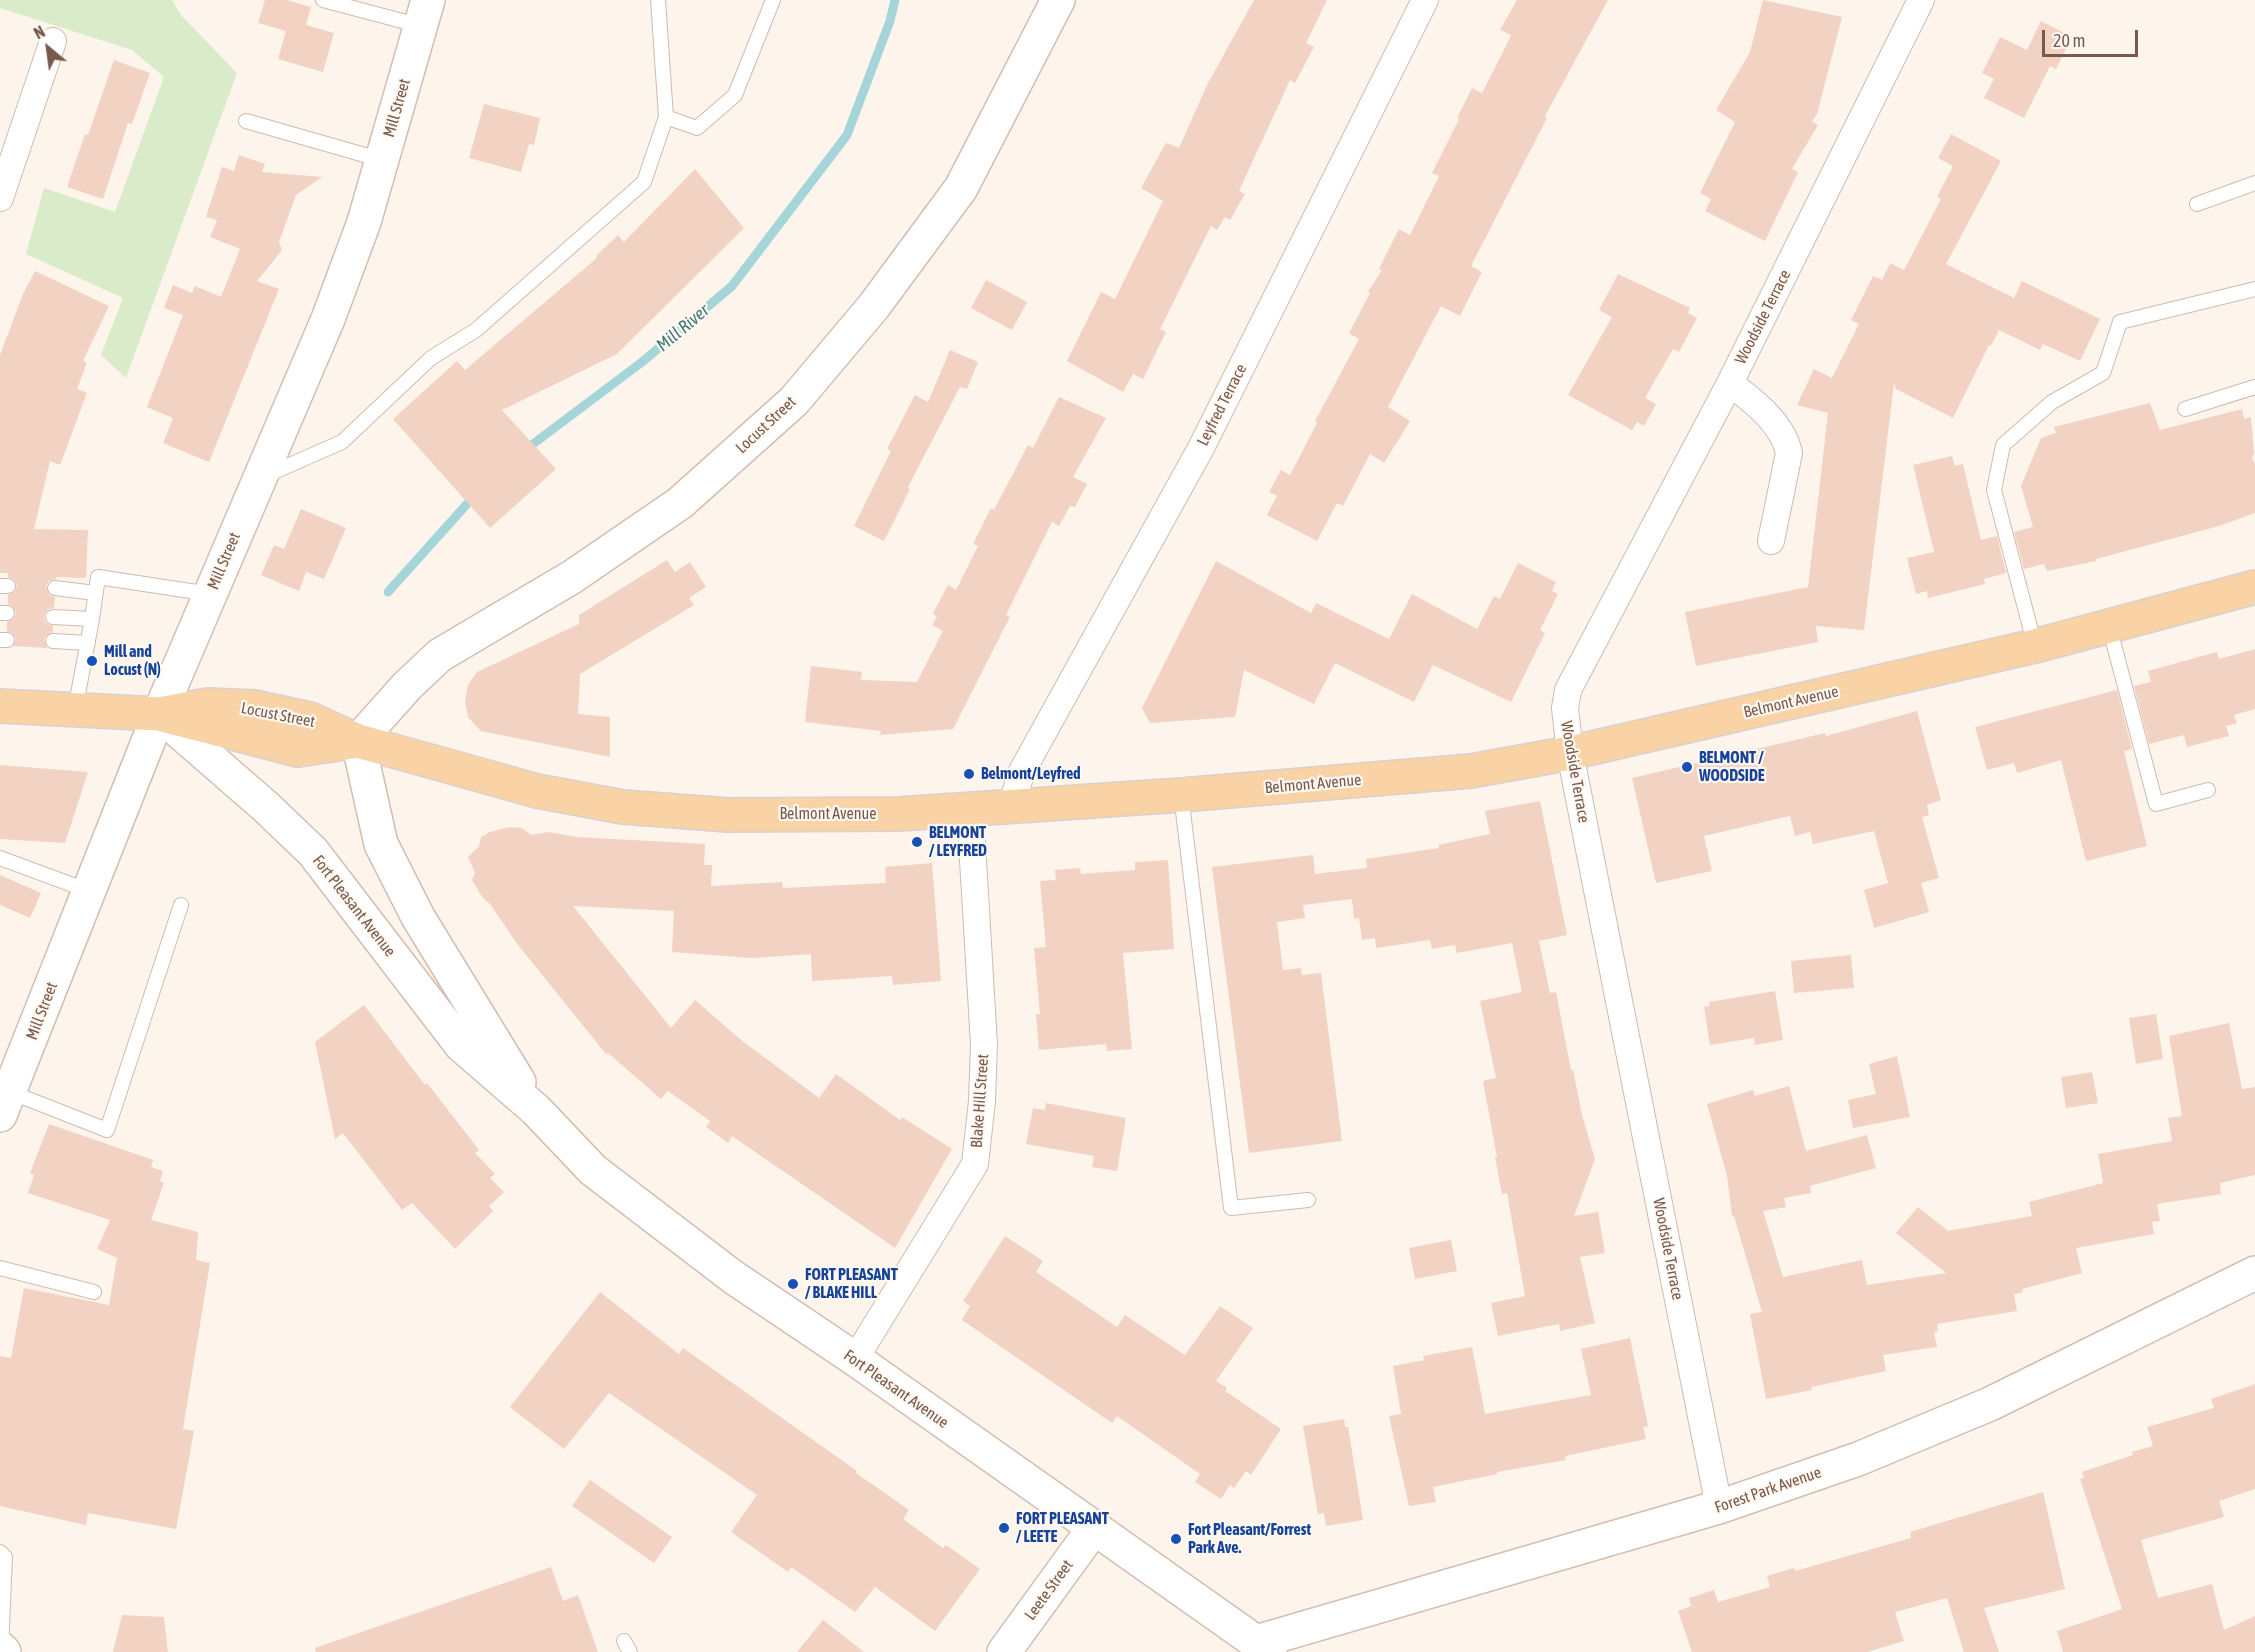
<!DOCTYPE html>
<style>
body{margin:0}
#map{position:relative;width:2255px;height:1652px;overflow:hidden;background:#fdf4eb;font-family:"Asap Condensed",sans-serif}
canvas{display:block}
.north{position:absolute;left:18px;top:18px;width:60px;height:60px;-webkit-text-stroke:4px #fff9f2;paint-order:stroke;rotate:331deg;font-size:16px;font-weight:700;line-height:24px;text-align:center;color:#78594d}
.north::after{content:'';display:block;margin:auto;width:21px;height:27px;background:#78594d;clip-path:polygon(50% 0,100% 100%,50% 72%,0 100%)}
.scale{position:absolute;left:2042px;top:30px;width:96px;height:27px;box-sizing:border-box;border:3px solid #78594d;border-top:0;padding-left:8px;font-size:18px;line-height:21px;white-space:nowrap;color:#78594d;-webkit-text-stroke:4px #fff9f2;paint-order:stroke}
</style>
<div id="map">
<canvas width="2255" height="1652"></canvas>
<div class="north">N</div>
<div class="scale">20 m</div>
</div>
<script>
const context = document.querySelector('canvas').getContext('2d');
context.lineJoin = 'round';
function fill(path, color) { context.fillStyle = color; context.fill(path, 'evenodd'); }
function trace(path, color, width, dash) { context.strokeStyle = color; context.lineWidth = width; context.lineCap = dash ? 'butt' : 'round'; context.setLineDash(dash || []); context.stroke(path); }
function label(font, color, halo, rows, align = 'center') {
  context.font = font + ' "Asap Condensed",sans-serif'; context.lineWidth = 4.5; context.setLineDash([]); context.textBaseline = 'middle'; context.strokeStyle = halo; context.fillStyle = color; for (const [text, x, y, turn = 0] of rows) {
    context.save(); context.translate(x, y); context.rotate((+turn || 0) * Math.PI / 180); context.textAlign = isNaN(turn) ? turn : align; if (halo) context.strokeText(text, 0, 0); context.fillText(text, 0, 0); context.restore();
  }
}
fill(new Path2D(`
 M 0,0 L 172,0 L 181,15 L 237,73 L 126,378 L 101,355 L 123,298 L 26,254 L 44,188 L 115,212 L 164,77 L 132,50 L 0,8 Z`), '#d9ebc9');
trace(new Path2D(`
 M 525,450 L 642,362 L 732,286 L 847,135 L 890,21 L 895,0
 M 388,592 L 475,495`), '#a5d5d9', 9);
fill(new Path2D(`
 M 265,0 L 287,0 L 311,7 L 306,25 L 334,33 L 323,72 L 278,59 L 286,31 L 258,23 Z
 M 1254,0 L 1327,0 L 1306,43 L 1314,47 L 1295,83 L 1290,80 L 1239,191 L 1245,194 L 1230,220 L 1225,217 L 1217,230 L 1211,226 L 1160,329 L 1166,332 L 1143,379 L 1133,374 L 1123,392 L 1067,361 L 1101,292 L 1115,299 L 1163,201 L 1141,188 L 1166,143 L 1179,148 L 1207,85 Z
 M 1517,0 L 1608,0 L 1545,116 L 1547,118 L 1471,266 L 1482,272 L 1460,316 L 1441,306 L 1388,407 L 1410,421 L 1384,463 L 1370,454 L 1343,506 L 1337,503 L 1317,541 L 1267,515 L 1277,496 L 1269,492 L 1281,470 L 1290,475 L 1317,423 L 1315,421 L 1359,339 L 1349,333 L 1370,293 L 1368,292 L 1382,270 L 1379,269 L 1399,229 L 1410,235 L 1439,176 L 1432,173 L 1459,119 L 1457,118 L 1472,88 L 1482,93 L 1506,46 L 1511,35 L 1500,30 Z
 M 1763,0 L 1842,17 L 1817,114 L 1812,122 L 1818,125 L 1792,169 L 1798,172 L 1765,241 L 1705,211 L 1711,199 L 1700,193 L 1735,122 L 1716,110 L 1750,52 Z
 M 2041,21 L 2072,37 L 2056,69 L 2050,66 L 2024,118 L 1984,98 L 1994,79 L 1982,73 L 2000,37 L 2027,50 Z
 M 114,60 L 150,73 L 132,124 L 128,123 L 103,199 L 67,187 L 85,134 L 88,135 Z
 M 484,104 L 540,118 L 534,145 L 529,144 L 521,172 L 469,158 Z
 M 1951,134 L 2001,161 L 1946,264 L 2014,298 L 2022,281 L 2100,319 L 2080,361 L 2043,344 L 2040,350 L 1999,330 L 1991,346 L 1989,345 L 1953,418 L 1896,389 L 1894,383 L 1864,630 L 1816,626 L 1818,642 L 1696,666 L 1685,612 L 1808,587 L 1828,413 L 1797,405 L 1814,369 L 1832,378 L 1859,324 L 1851,320 L 1873,276 L 1882,280 L 1890,263 L 1904,270 L 1941,199 L 1937,197 L 1953,166 L 1938,158 Z
 M 239,155 L 265,164 L 262,172 L 322,177 L 296,195 L 279,242 L 282,250 L 257,281 L 279,289 L 209,462 L 163,443 L 173,418 L 147,407 L 183,315 L 164,308 L 173,285 L 192,293 L 195,286 L 221,297 L 240,249 L 210,237 L 217,220 L 206,217 L 222,167 L 234,171 Z
 M 695,169 L 744,228 L 617,354 L 502,410 L 556,469 L 490,528 L 393,419 L 457,361 L 465,370 L 597,258 L 596,256 L 618,235 L 624,242 Z
 M 35,271 L 109,306 L 83,361 L 87,363 L 77,389 L 87,393 L 60,465 L 50,461 L 34,529 L 88,530 L 86,578 L 56,577 L 56,579 L 48,582 L 46,586 L 49,595 L 55,597 L 54,608 L 48,609 L 44,616 L 45,622 L 53,626 L 53,632 L 46,636 L 44,640 L 47,648 L 13,646 L 16,639 L 12,633 L 7,631 L 7,622 L 14,618 L 16,612 L 12,606 L 8,604 L 8,595 L 15,591 L 17,585 L 13,579 L 8,577 L 8,573 L 0,573 L 0,355 L 23,294 Z
 M 1618,274 L 1690,308 L 1688,313 L 1697,318 L 1679,352 L 1673,349 L 1645,398 L 1656,404 L 1644,426 L 1637,422 L 1632,430 L 1568,395 L 1612,317 L 1599,310 Z
 M 986,280 L 1027,302 L 1012,330 L 971,308 Z
 M 950,350 L 978,362 L 967,389 L 960,387 L 908,487 L 910,489 L 884,541 L 854,526 L 891,451 L 887,449 L 915,395 L 928,402 Z
 M 1059,397 L 1106,418 L 1073,477 L 1087,484 L 1075,507 L 1070,506 L 1059,526 L 1052,522 L 1006,615 L 1010,617 L 953,729 L 880,735 L 881,731 L 805,722 L 811,666 L 862,672 L 861,680 L 917,682 L 943,631 L 932,625 L 937,617 L 933,613 L 948,585 L 956,590 L 978,546 L 973,544 L 991,508 L 994,510 L 1028,445 L 1033,448 Z
 M 2150,403 L 2160,430 L 2242,409 L 2244,419 L 2251,417 L 2254,454 L 2252,458 L 2255,465 L 2255,513 L 2219,526 L 2096,559 L 2096,561 L 2047,571 L 2044,564 L 2024,569 L 2014,532 L 2033,527 L 2021,486 L 2041,438 L 2056,433 L 2054,427 Z
 M 1952,456 L 1955,466 L 1963,464 L 1981,540 L 1997,536 L 2006,573 L 1984,579 L 1985,584 L 1928,598 L 1927,591 L 1916,594 L 1907,558 L 1934,552 L 1913,465 Z
 M 301,509 L 346,528 L 324,579 L 306,572 L 299,591 L 261,575 L 274,545 L 284,549 Z
 M 667,560 L 675,572 L 690,562 L 706,587 L 689,598 L 694,605 L 580,674 L 578,714 L 610,717 L 610,757 L 481,731 L 475,725 L 468,717 L 465,701 L 468,685 L 477,672 L 579,624 L 579,615 Z
 M 1216,561 L 1311,613 L 1316,603 L 1389,639 L 1412,594 L 1477,629 L 1494,596 L 1500,599 L 1518,563 L 1556,582 L 1552,591 L 1558,594 L 1540,630 L 1545,633 L 1511,702 L 1433,665 L 1414,702 L 1335,663 L 1314,704 L 1244,670 L 1235,717 L 1150,723 L 1142,708 Z
 M 2255,649 L 2255,709 L 2234,715 L 2237,723 L 2226,726 L 2229,736 L 2187,747 L 2184,735 L 2149,744 L 2134,686 L 2151,682 L 2148,671 L 2217,652 L 2219,659 Z
 M 2117,690 L 2132,749 L 2124,751 L 2147,846 L 2086,861 L 2061,760 L 2017,773 L 2014,763 L 1987,770 L 1975,727 Z
 M 1917,711 L 1941,800 L 1927,805 L 1929,815 L 1922,817 L 1939,878 L 1921,883 L 1929,912 L 1874,928 L 1864,890 L 1888,883 L 1874,831 L 1813,844 L 1810,832 L 1795,836 L 1790,816 L 1704,836 L 1712,871 L 1656,883 L 1632,778 L 1825,733 L 1826,736 Z
 M 0,765 L 88,772 L 65,843 L 0,839 Z
 M 1540,801 L 1567,935 L 1539,941 L 1550,993 L 1556,992 L 1571,1070 L 1573,1070 L 1582,1115 L 1595,1159 L 1574,1216 L 1598,1212 L 1605,1253 L 1580,1257 L 1595,1323 L 1560,1331 L 1559,1324 L 1498,1336 L 1491,1303 L 1525,1296 L 1507,1193 L 1502,1194 L 1495,1157 L 1497,1157 L 1483,1081 L 1496,1078 L 1480,1001 L 1522,992 L 1512,943 L 1457,953 L 1455,945 L 1432,949 L 1430,940 L 1376,948 L 1375,938 L 1362,940 L 1359,918 L 1354,919 L 1352,899 L 1303,905 L 1305,918 L 1277,922 L 1283,970 L 1301,968 L 1302,975 L 1321,973 L 1342,1141 L 1249,1153 L 1212,867 L 1313,855 L 1315,874 L 1367,868 L 1366,859 L 1439,848 L 1438,845 L 1490,834 L 1485,811 Z
 M 510,827 L 522,828 L 531,835 L 548,832 L 577,837 L 705,844 L 704,865 L 712,865 L 711,886 L 782,882 L 783,888 L 886,883 L 885,867 L 932,863 L 941,981 L 893,985 L 892,976 L 812,981 L 811,954 L 751,958 L 672,952 L 674,911 L 573,906 L 671,1028 L 695,1000 L 741,1040 L 819,1098 L 836,1074 L 900,1120 L 902,1117 L 952,1149 L 895,1248 L 732,1136 L 728,1143 L 706,1127 L 710,1121 L 668,1091 L 661,1099 L 608,1053 L 606,1054 L 518,945 L 490,904 L 483,898 L 472,880 L 475,873 L 468,857 L 479,846 L 481,837 L 490,832 Z
 M 1168,860 L 1174,949 L 1123,953 L 1132,1049 L 1107,1051 L 1106,1044 L 1039,1050 L 1036,1014 L 1040,1014 L 1034,948 L 1046,947 L 1040,881 L 1056,880 L 1055,870 L 1080,868 L 1081,874 L 1135,870 L 1135,862 Z
 M 0,875 L 41,893 L 30,918 L 0,905 Z
 M 1851,955 L 1854,988 L 1794,993 L 1791,961 Z
 M 1775,991 L 1783,1040 L 1755,1045 L 1754,1038 L 1710,1045 L 1704,1007 L 1710,1006 L 1709,1002 Z
 M 364,1005 L 425,1085 L 427,1083 L 479,1150 L 475,1153 L 495,1174 L 490,1178 L 504,1192 L 489,1206 L 493,1211 L 455,1249 L 412,1203 L 402,1210 L 343,1133 L 335,1139 L 315,1042 Z
 M 2156,1014 L 2163,1059 L 2136,1064 L 2129,1018 Z
 M 2229,1023 L 2242,1089 L 2255,1087 L 2255,1175 L 2220,1183 L 2221,1194 L 2157,1204 L 2160,1221 L 2152,1222 L 2154,1234 L 2076,1248 L 2082,1273 L 2022,1289 L 2023,1292 L 2014,1294 L 2017,1311 L 1937,1324 L 1938,1331 L 1934,1332 L 1937,1347 L 1883,1355 L 1886,1371 L 1811,1387 L 1812,1390 L 1766,1399 L 1750,1314 L 1762,1312 L 1734,1216 L 1732,1216 L 1727,1176 L 1707,1104 L 1753,1090 L 1755,1096 L 1789,1086 L 1806,1151 L 1867,1135 L 1876,1168 L 1810,1186 L 1811,1193 L 1784,1198 L 1786,1207 L 1763,1211 L 1783,1277 L 1862,1260 L 1867,1285 L 1946,1273 L 1896,1233 L 1918,1207 L 1948,1231 L 2032,1216 L 2029,1202 L 2103,1183 L 2098,1154 L 2172,1141 L 2168,1118 L 2182,1116 L 2169,1036 Z
 M 1897,1056 L 1910,1117 L 1853,1128 L 1848,1100 L 1876,1094 L 1869,1064 Z
 M 2092,1072 L 2098,1103 L 2066,1108 L 2061,1077 Z
 M 1046,1103 L 1126,1118 L 1117,1171 L 1092,1167 L 1094,1156 L 1026,1144 L 1033,1108 L 1045,1110 Z
 M 49,1124 L 153,1160 L 151,1167 L 163,1171 L 160,1181 L 164,1183 L 151,1220 L 198,1232 L 196,1260 L 210,1263 L 183,1429 L 194,1431 L 176,1529 L 88,1513 L 86,1525 L 0,1506 L 0,1356 L 11,1358 L 24,1288 L 109,1305 L 117,1258 L 97,1249 L 110,1220 L 28,1193 L 34,1175 L 30,1173 Z
 M 1005,1236 L 1043,1261 L 1036,1272 L 1117,1327 L 1125,1315 L 1185,1355 L 1220,1306 L 1253,1328 L 1216,1381 L 1227,1388 L 1225,1391 L 1281,1429 L 1251,1475 L 1246,1471 L 1234,1488 L 1230,1485 L 1221,1499 L 1195,1482 L 1200,1474 L 1117,1416 L 1112,1423 L 962,1320 L 970,1306 L 963,1301 Z
 M 1451,1240 L 1457,1271 L 1415,1279 L 1409,1248 Z
 M 600,1292 L 679,1354 L 683,1348 L 857,1471 L 856,1473 L 909,1510 L 903,1519 L 943,1548 L 946,1545 L 980,1569 L 935,1631 L 875,1587 L 855,1612 L 791,1567 L 788,1572 L 731,1532 L 757,1495 L 609,1393 L 564,1449 L 510,1407 Z
 M 1630,1338 L 1648,1426 L 1643,1427 L 1646,1439 L 1565,1456 L 1566,1460 L 1497,1472 L 1497,1474 L 1433,1487 L 1436,1502 L 1409,1506 L 1389,1416 L 1401,1414 L 1393,1366 L 1424,1360 L 1423,1356 L 1472,1347 L 1485,1414 L 1591,1395 L 1581,1349 Z
 M 2255,1384 L 2255,1489 L 2219,1501 L 2224,1517 L 2141,1540 L 2158,1598 L 2212,1584 L 2224,1630 L 2255,1616 L 2255,1652 L 2063,1652 L 2057,1631 L 2122,1609 L 2080,1479 L 2084,1478 L 2082,1472 L 2133,1455 L 2132,1452 L 2153,1446 L 2147,1427 L 2214,1408 L 2211,1399 Z
 M 1344,1419 L 1345,1427 L 1348,1427 L 1363,1520 L 1326,1526 L 1324,1513 L 1318,1514 L 1303,1426 Z
 M 590,1480 L 672,1537 L 654,1563 L 572,1506 Z
 M 2043,1492 L 2065,1589 L 1984,1608 L 1999,1652 L 1964,1652 L 1947,1598 L 1895,1612 L 1904,1641 L 1867,1652 L 1692,1652 L 1678,1611 L 1691,1606 L 1689,1598 L 1714,1590 L 1718,1602 L 1770,1587 L 1767,1576 L 1794,1568 L 1795,1571 L 1911,1538 L 1910,1532 Z
 M 551,1567 L 563,1601 L 578,1595 L 598,1652 L 316,1652 L 315,1648 Z
 M 122,1615 L 164,1617 L 168,1652 L 113,1652 Z
 M 823,1620 L 864,1652 L 797,1652 Z`), '#f2d2c3');
const lane = new Path2D(`
 M 323,0 L 421,26
 M 666,117 L 697,128 L 735,95 L 773,0
 M 246,121 L 382,160
 M 2197,204 L 2255,183
 M 2185,409 L 2255,387
 M 267,475 L 342,442 L 431,358 L 476,330 L 644,182 L 666,117 L 658,0
 M 0,586 L 8,586
 M 55,588 L 95,593
 M 0,613 L 7,613
 M 53,617 L 92,619 L 98,577 L 210,594
 M 2109,626 L 2156,804 L 2208,790
 M 0,640 L 7,640
 M 53,641 L 88,643
 M 2035,646 L 1994,490 L 2003,445 L 2052,402 L 2103,373 L 2120,322 L 2255,289
 M 75,710 L 92,619
 M 1181,795 L 1231,1208 L 1308,1200
 M 0,858 L 89,891
 M 10,1092 L 107,1130 L 181,905
 M 0,1268 L 94,1292
 M 0,1552 L 5,1557 L 1,1649
 M 624,1641 L 630,1652`);
const street = new Path2D(`
 M 0,198 L 53,41
 M 1730,383 C 1753,401 1783,423 1789,453 L 1771,541
 M 1011,806 L 1022,771 L 1201,448 L 1425,0
 M 855,1359 L 975,1164 L 982,1101 L 984,1044 L 970,810
 M 1719,1507 L 1570,753 L 1565,708 L 1568,690 L 1730,383 L 1921,0`);
const secondary = new Path2D(`
 M 159,714 L 266,807 L 313,852 L 461,1045 L 536,1110 L 593,1170 L 733,1277 L 855,1359 L 1270,1652
 M 519,1082 L 418,917 L 381,844 L 358,741 L 407,686 L 440,655 L 572,577 L 680,503 L 794,401 L 874,306 L 961,188 L 1058,0
 M 0,1115 L 159,714 L 328,319 L 364,222 L 428,0
 M 1256,1642 L 1719,1507 L 1858,1459 L 1990,1404 L 2255,1273
 M 0,1648 L 4,1652
 M 1004,1652 L 1094,1528`);
const primary = new Path2D(`
 M 0,706 L 159,714 L 298,750 L 358,741
 M 159,714 L 208,705 L 255,707 L 310,719 L 358,741 L 537,791 L 623,807 L 728,815 L 899,814 L 1181,795 L 1471,771 L 1570,753 L 2035,646 L 2255,587`);
trace(lane, '#cfbbb0', 16);
trace(street, '#cfbbb0', 28);
trace(secondary, '#d5bdb0', 36);
trace(primary, '#d9d1cd', 36);
trace(lane, '#fff', 14);
trace(street, '#fff', 26);
trace(secondary, '#fff', 33);
trace(primary, '#f9d3a5', 33);
for (const [x, y, r, color] of [
 [92,661,6,"#1a4fb4"],
 [1687,767,6,"#1a4fb4"],
 [969,774,6,"#1a4fb4"],
 [917,842,6,"#1a4fb4"],
 [793,1284,6,"#1a4fb4"],
 [1004,1528,6,"#1a4fb4"],
 [1176,1539,6,"#1a4fb4"]
]) { const dot = new Path2D(); dot.arc(x, y, r, 0, 2 * Math.PI); context.fillStyle = color; context.fill(dot); trace(dot, '#fff9f2', 2); }
label('16px', '#78594d', '#fff9f2', [
 ["Mill Street",397,108,-74],
 ["Woodside Terrace",1763,317,-63],
 ["Leyfred Terrace",1222,405,-63],
 ["Locust Street",766,425,-43],
 ["Mill Street",224,561,-67],
 ["Belmont Avenue",1791,702,-13],
 ["Locust Street",278,715,11],
 ["Woodside Terrace",1575,772,80],
 ["Belmont Avenue",1313,784,-5],
 ["Belmont Avenue",828,814],
 ["Fort Pleasant Avenue",354,906,52],
 ["Mill Street",42,1011,-69],
 ["Blake Hill Street",980,1101,-86],
 ["Woodside Terrace",1668,1249,79],
 ["Fort Pleasant Avenue",896,1389,35],
 ["Forest Park Avenue",1768,1490,-19],
 ["Leete Street",1049,1590,-54]
]);
label('bold 16px', '#164399', '#fff9f2', [
 ["Mill and",104,652],
 ["Locust (N)",104,670],
 ["BELMONT /",1699,758],
 ["WOODSIDE",1699,776],
 ["Belmont/Leyfred",981,774],
 ["BELMONT",929,833],
 ["/ LEYFRED",929,851],
 ["FORT PLEASANT",805,1275],
 ["/ BLAKE HILL",805,1293],
 ["FORT PLEASANT",1016,1519],
 ["/ LEETE",1016,1537],
 ["Fort Pleasant/Forrest",1188,1530],
 ["Park Ave.",1188,1548]
], 'left');
label('italic 18px', '#40787d', '#fff9f2', [
 ["Mill River",683,328,-40]
]);
</script>
